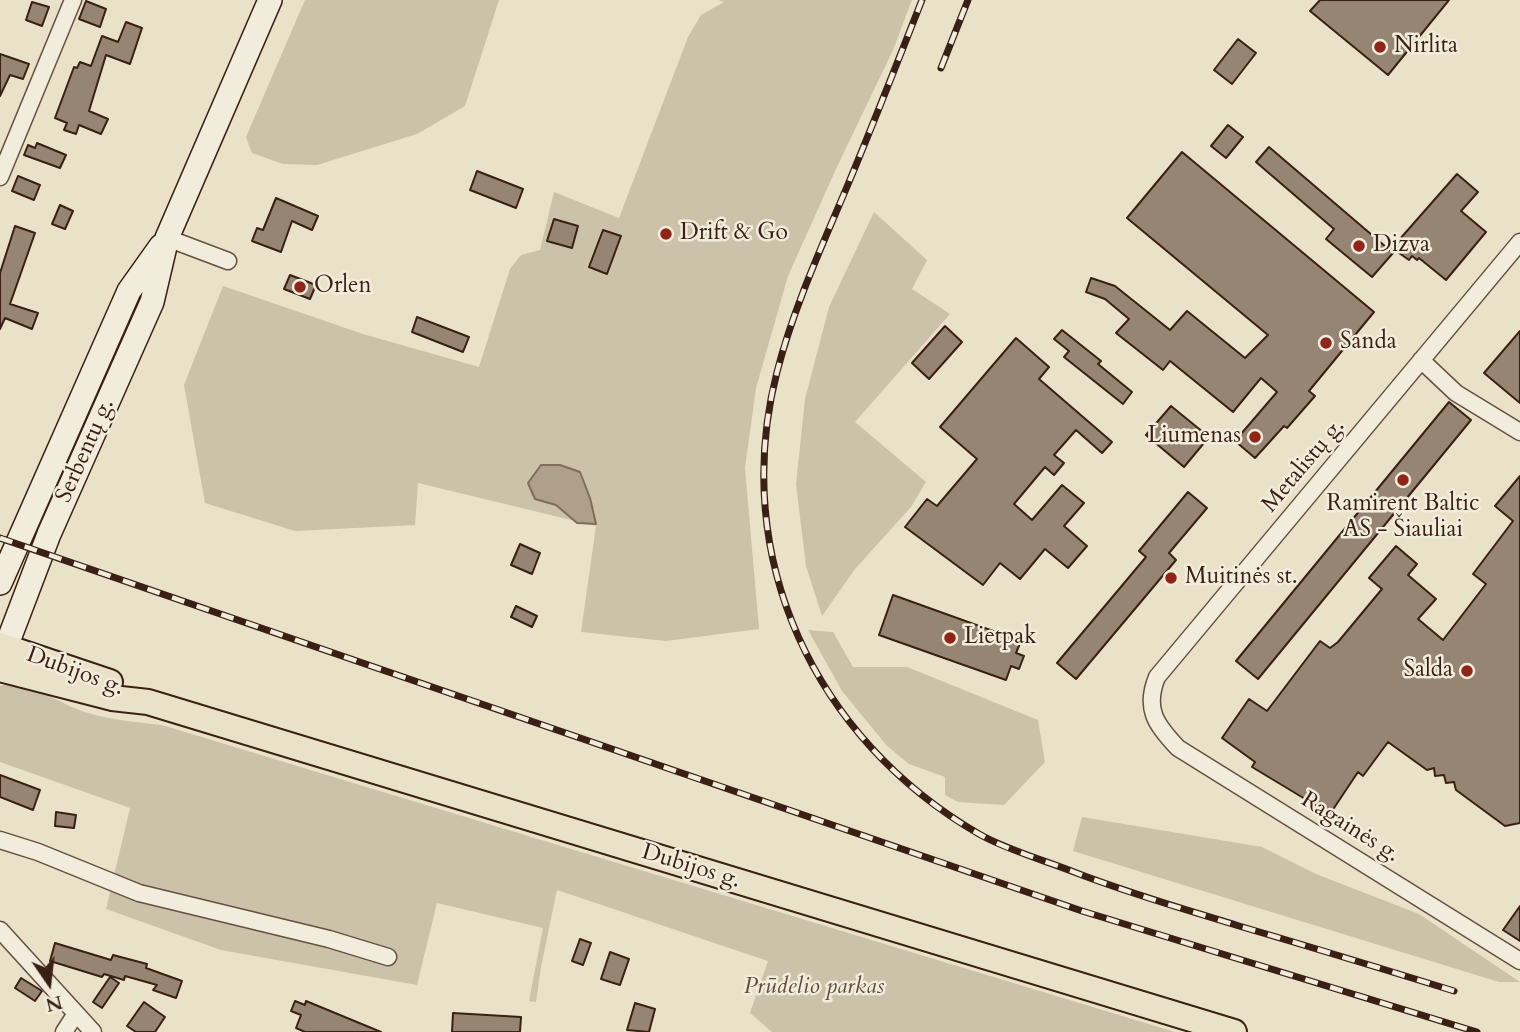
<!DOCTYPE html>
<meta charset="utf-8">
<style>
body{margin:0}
#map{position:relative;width:1520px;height:1032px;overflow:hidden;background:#eae2c8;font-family:Cardo,serif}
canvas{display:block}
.north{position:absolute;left:14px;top:948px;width:70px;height:70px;-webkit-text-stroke:5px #f1ecdb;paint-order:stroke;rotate:166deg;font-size:19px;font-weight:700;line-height:28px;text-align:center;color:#3a2014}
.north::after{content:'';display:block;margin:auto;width:24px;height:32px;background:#3a2014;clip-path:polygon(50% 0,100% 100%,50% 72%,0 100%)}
</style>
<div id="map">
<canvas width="1520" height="1032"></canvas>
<div class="north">N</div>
</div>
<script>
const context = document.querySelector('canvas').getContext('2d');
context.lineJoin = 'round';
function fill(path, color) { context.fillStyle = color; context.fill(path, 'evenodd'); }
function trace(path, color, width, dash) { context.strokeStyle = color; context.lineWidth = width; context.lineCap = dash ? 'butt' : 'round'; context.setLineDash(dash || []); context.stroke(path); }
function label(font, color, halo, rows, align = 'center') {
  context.font = font + ' Cardo,serif'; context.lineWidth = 5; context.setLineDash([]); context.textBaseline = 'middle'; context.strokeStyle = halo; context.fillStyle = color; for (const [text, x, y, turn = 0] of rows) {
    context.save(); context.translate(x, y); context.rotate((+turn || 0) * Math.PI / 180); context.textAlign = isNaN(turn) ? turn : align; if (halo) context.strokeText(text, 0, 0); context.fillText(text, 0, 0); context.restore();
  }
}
fill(new Path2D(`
 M 305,0 L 499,0 L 465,106 L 417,134 L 317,165 L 283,164 L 252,153 L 246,137 Z
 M 718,0 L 912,0 L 893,50 L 836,169 L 788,276 L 756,388 L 745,468 L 759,629 L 666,641 L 581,632 L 596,526 L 418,483 L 415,525 L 295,531 L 205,503 L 184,385 L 223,286 L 363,334 L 479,367 L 510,269 L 521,255 L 540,250 L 554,192 L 619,218 L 688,37 L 701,15 L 724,2 Z
 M 874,212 L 927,260 L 912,289 L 950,314 L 855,422 L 926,482 L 911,507 L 855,569 L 822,616 L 806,566 L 796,484 L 805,399 L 829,307 Z
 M 808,630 L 833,632 L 853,667 L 907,667 L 1038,720 L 1045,762 L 1004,805 L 958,802 L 945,795 L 945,777 L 909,764 L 887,746 L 842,691 Z
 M 11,683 C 37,687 58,702 82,711 C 107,720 136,722 162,725 L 1175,1032 L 772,1032 L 750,1013 L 768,961 L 557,890 L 541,967 L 536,1002 L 529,1001 L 543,928 L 437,903 L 417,985 L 221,950 L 106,909 L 130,808 L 0,762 L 0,686 Z
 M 1082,817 L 1262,847 L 1316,874 L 1419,914 L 1520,982 L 1499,982 L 1073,851 Z`), '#ccc1a9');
const water = new Path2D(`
 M 541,465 L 560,465 L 580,472 L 590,498 L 596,524 L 577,523 L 556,505 L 535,499 L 528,483 Z`);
fill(water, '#aea08b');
trace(water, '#806d5b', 2);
const building = new Path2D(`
 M 1320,0 L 1449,0 L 1388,75 L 1310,11 Z
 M 86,1 L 106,9 L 100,27 L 79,19 Z
 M 32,2 L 49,7 L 42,26 L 26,20 Z
 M 126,22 L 142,28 L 130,64 L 106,55 L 89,111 L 108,119 L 101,134 L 79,125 L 76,134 L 64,130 L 67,123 L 55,118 L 74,67 L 77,68 L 80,62 L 91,66 L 102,36 L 118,42 Z
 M 1238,39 L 1256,53 L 1232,84 L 1214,70 Z
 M 0,54 L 29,64 L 23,79 L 10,75 L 0,96 Z
 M 1228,125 L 1243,137 L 1226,158 L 1211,146 Z
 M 37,143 L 66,155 L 60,168 L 24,155 L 28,145 L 35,148 Z
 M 1269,147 L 1393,253 L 1372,277 L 1326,239 L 1334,229 L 1256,162 Z
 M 1182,152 L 1374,312 L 1309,391 L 1315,396 L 1287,428 L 1284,426 L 1255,458 L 1235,441 L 1277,392 L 1261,378 L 1233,412 L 1170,361 L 1163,370 L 1116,333 L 1129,319 L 1105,299 L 1086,292 L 1091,278 L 1115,286 L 1170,330 L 1187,311 L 1245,358 L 1268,335 L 1127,218 Z
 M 477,171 L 523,189 L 516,208 L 470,190 Z
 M 1457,174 L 1478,192 L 1461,211 L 1486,232 L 1446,280 L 1419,258 L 1417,260 L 1412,256 L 1409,260 L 1392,248 Z
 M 18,176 L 40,185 L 34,200 L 12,191 Z
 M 276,198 L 318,216 L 312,230 L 292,221 L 281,252 L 252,241 L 257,228 L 263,230 Z
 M 60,205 L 73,211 L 65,229 L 52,224 Z
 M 554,219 L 578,226 L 572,248 L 547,241 Z
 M 15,226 L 35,233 L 10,304 L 38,313 L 32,329 L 5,318 L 0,329 L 0,273 Z
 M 603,230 L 621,236 L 607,274 L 589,267 Z
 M 290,275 L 316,285 L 310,299 L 284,289 Z
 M 417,317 L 469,337 L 463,352 L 412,332 Z
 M 945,326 L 962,342 L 929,379 L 912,363 Z
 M 1062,330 L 1101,361 L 1098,364 L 1132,392 L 1123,404 L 1064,357 L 1069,351 L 1054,339 Z
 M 1520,331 L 1520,403 L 1484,373 Z
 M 1016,338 L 1049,367 L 1039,379 L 1112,442 L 1102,453 L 1076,430 L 1054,455 L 1064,463 L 1054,475 L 1045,467 L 1014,504 L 1032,520 L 1062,485 L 1084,503 L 1064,526 L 1087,546 L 1068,568 L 1045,549 L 1020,579 L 1000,563 L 983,585 L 905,527 L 927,499 L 937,506 L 977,459 L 940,427 Z
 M 1449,402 L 1471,420 L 1258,679 L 1236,661 Z
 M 1171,406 L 1209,437 L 1184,467 L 1146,435 Z
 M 1520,476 L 1520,823 L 1505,826 L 1456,790 L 1454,782 L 1446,783 L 1444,775 L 1435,776 L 1434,768 L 1427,770 L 1388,742 L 1363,776 L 1358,772 L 1330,814 L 1252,767 L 1255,762 L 1222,738 L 1249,699 L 1267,711 L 1320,641 L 1330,648 L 1338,642 L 1382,589 L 1369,578 L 1396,546 L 1417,564 L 1408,575 L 1436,599 L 1418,619 L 1443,640 L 1486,584 L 1473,574 L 1513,521 L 1495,506 Z
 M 1188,492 L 1207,508 L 1169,553 L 1176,560 L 1076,679 L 1057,663 L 1146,557 L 1139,551 Z
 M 520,544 L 540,553 L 532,574 L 511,565 Z
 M 893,595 L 1021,641 L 1016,653 L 1024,656 L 1019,669 L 1011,666 L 1006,680 L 879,635 Z
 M 516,606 L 537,616 L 532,627 L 511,617 Z
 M 0,775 L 40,790 L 33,810 L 0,797 Z
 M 56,812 L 76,815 L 74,828 L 55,826 Z
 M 1520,906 L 1520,941 L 1503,930 Z
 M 580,939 L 591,943 L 583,965 L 572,961 Z
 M 55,943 L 111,960 L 113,955 L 147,964 L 146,968 L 182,981 L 176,998 L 153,990 L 157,985 L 125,976 L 124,980 L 104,974 L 102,977 L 50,961 Z
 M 610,952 L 629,959 L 620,985 L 601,979 Z
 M 110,977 L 119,983 L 102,1008 L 93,1002 Z
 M 21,978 L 42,991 L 35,1001 L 15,988 Z
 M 295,1001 L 305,1005 L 306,1001 L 381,1032 L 305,1032 L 296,1028 L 301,1015 L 291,1011 Z
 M 144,1002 L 165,1017 L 155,1032 L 136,1032 L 127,1026 Z
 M 635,1003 L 655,1009 L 649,1032 L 627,1030 Z
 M 453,1013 L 521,1017 L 520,1032 L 452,1032 Z`);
fill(building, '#968572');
trace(building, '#3a2014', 2);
const minor = new Path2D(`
 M 0,177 L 73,0
 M 167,238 L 228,261
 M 1520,242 L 1157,677 C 1144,709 1156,725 1178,748 L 1520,961
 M 1421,360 L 1456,393 L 1520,432
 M 0,840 L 38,852 L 139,893 L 329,939 L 388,957
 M 0,930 L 93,1032
 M 64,1032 L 75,1015`);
const secondary = new Path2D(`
 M 0,583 L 129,291 L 161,246
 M 6,647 L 49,534 L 152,302 L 167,238 L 270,0`);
const primary = new Path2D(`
 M 0,645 L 110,682
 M 0,669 L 112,698 L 148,702 L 1234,1032`);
trace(minor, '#665041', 19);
trace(secondary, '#3a2014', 26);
trace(primary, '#3a2014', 28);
trace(minor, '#f1ecdb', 16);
trace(secondary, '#f1ecdb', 23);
trace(primary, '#eae2c8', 24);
const rail = new Path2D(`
 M 922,0 C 898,61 874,122 849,182 C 823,244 794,306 777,372 C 729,558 815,739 979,834 C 1007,850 1044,860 1074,872 C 1128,893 1184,909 1239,926 C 1311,947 1383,969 1454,991
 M 941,68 L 968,0
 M 0,538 L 1082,911 L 1477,1032`);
trace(rail, '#3a2014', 7);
trace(rail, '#f1ecdb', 4.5, [13]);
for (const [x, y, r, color] of [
 [1380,47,7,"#8f2418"],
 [666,234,7,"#8f2418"],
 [1359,246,7,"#8f2418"],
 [300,287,7,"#8f2418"],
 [1326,343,7,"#8f2418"],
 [1255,437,7,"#8f2418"],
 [1403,480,7,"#8f2418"],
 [1171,578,7,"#8f2418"],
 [950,638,7,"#8f2418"],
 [1467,671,7,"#8f2418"]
]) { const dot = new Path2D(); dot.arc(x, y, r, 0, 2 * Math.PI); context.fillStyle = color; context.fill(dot); trace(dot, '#f1ecdb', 2.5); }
label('23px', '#3a2014', '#f1ecdb', [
 ["Nirlita",1394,47],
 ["Drift & Go",680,234],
 ["Dizva",1373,246],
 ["Orlen",314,287],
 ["Sanda",1340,343],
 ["Liumenas",1241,437,"right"],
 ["Ramirent Baltic",1403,505,"center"],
 ["AS - Šiauliai",1403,531,"center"],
 ["Muitinės st.",1185,578],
 ["Lietpak",964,638],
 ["Salda",1453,671,"right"]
], 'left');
label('23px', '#3a2014', '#f1ecdb', [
 ["Serbentų g.",86,451,-66],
 ["Metalistų g.",1304,466,-50],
 ["Dubijos g.",75,672,20],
 ["Ragainės g.",1350,828,32],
 ["Dubijos g.",691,867,17]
]);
label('italic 23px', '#5e4839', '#f1ecdb', [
 ["Prūdelio parkas",814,988]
]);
</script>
